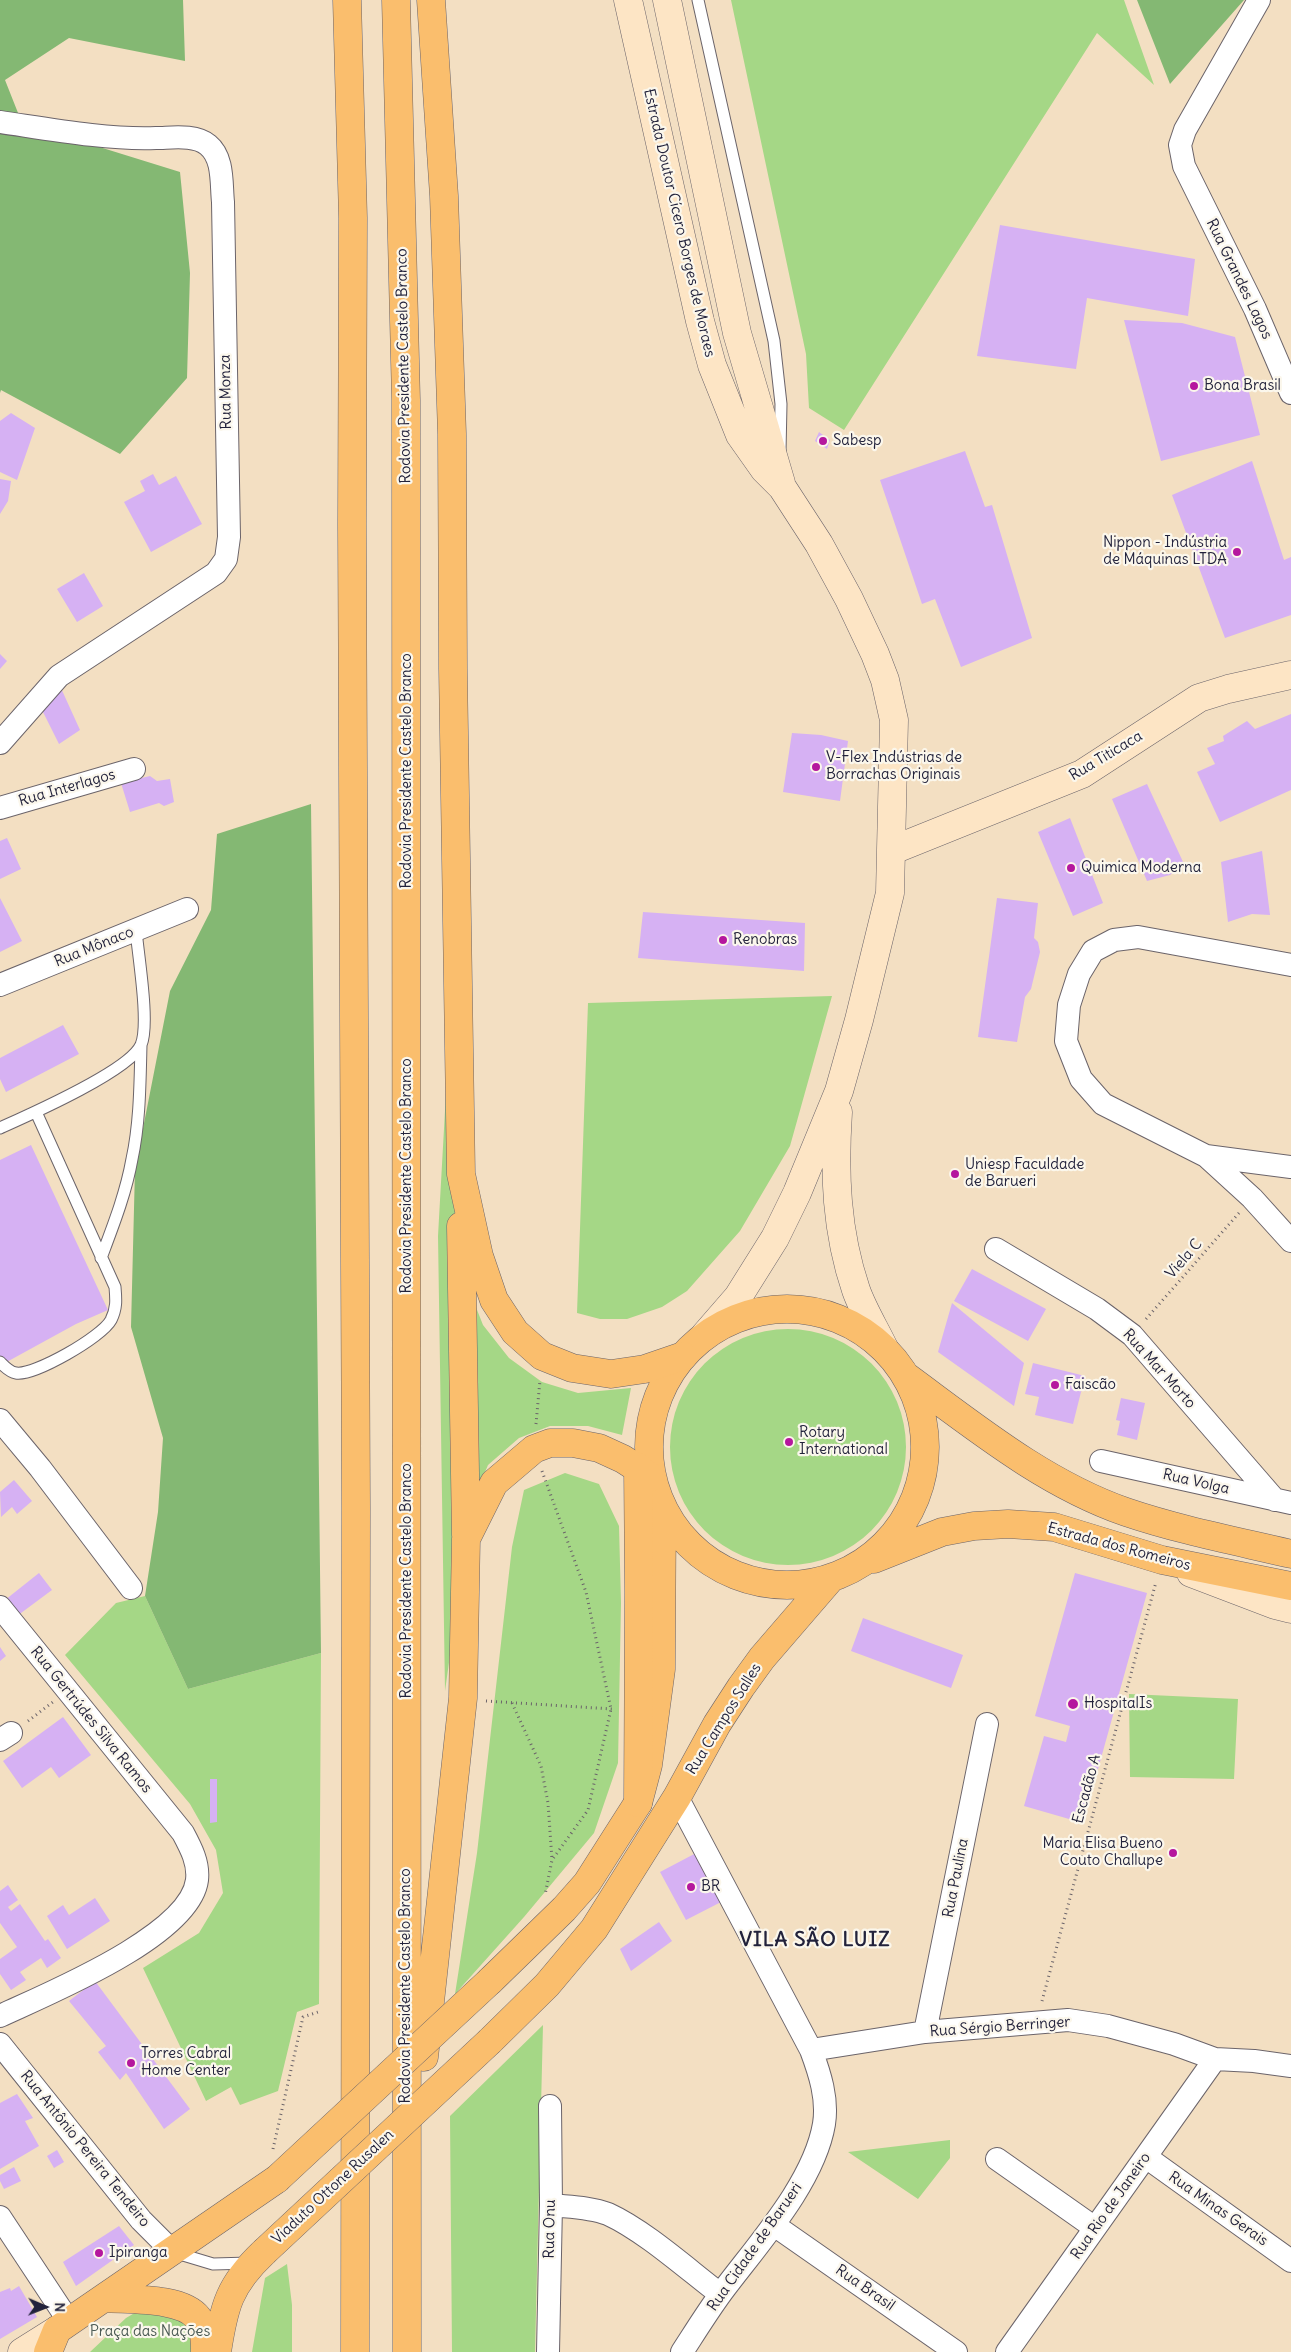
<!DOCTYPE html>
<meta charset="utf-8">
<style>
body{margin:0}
#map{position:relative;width:1291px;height:2352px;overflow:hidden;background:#f3dfc2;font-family:Delius,sans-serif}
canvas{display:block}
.north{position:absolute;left:20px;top:2282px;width:50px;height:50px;-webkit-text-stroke:4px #fbf7ec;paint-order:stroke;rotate:91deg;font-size:14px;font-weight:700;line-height:20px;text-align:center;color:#22223b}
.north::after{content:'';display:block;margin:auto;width:18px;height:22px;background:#22223b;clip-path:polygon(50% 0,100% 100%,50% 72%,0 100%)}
</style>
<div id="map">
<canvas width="1291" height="2352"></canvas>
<div class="north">N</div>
</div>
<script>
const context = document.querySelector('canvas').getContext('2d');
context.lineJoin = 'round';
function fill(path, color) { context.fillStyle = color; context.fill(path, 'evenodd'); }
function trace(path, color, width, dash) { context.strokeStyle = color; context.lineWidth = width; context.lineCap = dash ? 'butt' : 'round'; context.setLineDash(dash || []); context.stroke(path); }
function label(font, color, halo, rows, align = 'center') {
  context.font = font + ' Delius,sans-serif'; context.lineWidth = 4.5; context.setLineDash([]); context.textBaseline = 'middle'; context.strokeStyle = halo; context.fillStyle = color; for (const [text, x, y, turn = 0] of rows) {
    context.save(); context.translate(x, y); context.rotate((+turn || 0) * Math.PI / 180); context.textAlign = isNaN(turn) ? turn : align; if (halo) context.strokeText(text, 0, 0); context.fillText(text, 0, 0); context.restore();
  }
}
fill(new Path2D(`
 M 731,0 L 1124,0 L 1154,85 L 1097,33 L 844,430 L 809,408 L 806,354 Z
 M 832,996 L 790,1146 L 740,1231 L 687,1291 L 662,1307 L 627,1319 L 600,1319 L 577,1313 L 588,1003 Z
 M 447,1075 L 464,1277 L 483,1325 L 509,1358 L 542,1382 L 578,1393 L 631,1388 L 622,1435 L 588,1426 L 550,1426 L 519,1438 L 488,1465 L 471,1505 L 445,1691 L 438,1236 Z
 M670 1447a118 118 0 1 1 236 0a118 118 0 1 1-236 0Z
 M 565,1473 L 599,1484 L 619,1526 L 621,1603 L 618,1763 L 594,1833 L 524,1917 L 455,1994 L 477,1853 L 512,1547 L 524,1490 Z
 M 145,1596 L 188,1689 L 321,1653 L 319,2004 L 297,2012 L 278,2091 L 240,2105 L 231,2087 L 206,2101 L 143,1968 L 199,1933 L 223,1893 L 216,1850 L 190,1804 L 65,1655 L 116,1603 Z
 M 1129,1694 L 1238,1699 L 1234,1779 L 1130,1777 Z
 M 543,2025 L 535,2352 L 452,2352 L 450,2116 Z
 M 950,2140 L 950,2158 L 918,2199 L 848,2152 Z
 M 287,2264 L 292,2305 L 292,2352 L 252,2352 L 265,2278 Z
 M 138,2311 L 183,2316 L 200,2352 L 90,2352 L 126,2318 Z`), '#a5d786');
fill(new Path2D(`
 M 0,0 L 183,0 L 185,61 L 69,38 L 5,80 L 22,123 L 180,172 L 190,273 L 187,378 L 120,454 L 1,390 L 0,393 Z
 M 1137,0 L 1244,0 L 1170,84 Z
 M 311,804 L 321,1653 L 188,1689 L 145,1596 L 158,1512 L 163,1438 L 131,1327 L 135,1169 L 170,991 L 211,910 L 217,834 Z`), '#84b873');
fill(new Path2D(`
 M 1000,225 L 1195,259 L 1188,316 L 1087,298 L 1076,369 L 977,356 Z
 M 1124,320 L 1182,323 L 1235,337 L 1260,435 L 1161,461 Z
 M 11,413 L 35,428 L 17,480 L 0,472 L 0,421 Z
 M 819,432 L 830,440 L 827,449 L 815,441 Z
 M 965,451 L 985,507 L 992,505 L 1032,638 L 961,667 L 935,599 L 922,604 L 880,480 Z
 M 1252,461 L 1284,560 L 1291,557 L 1291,615 L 1225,638 L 1172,495 Z
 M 153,474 L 159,485 L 176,476 L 202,524 L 151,552 L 124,502 L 145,491 L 140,481 Z
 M 0,479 L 11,481 L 8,501 L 0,514 Z
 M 84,573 L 103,606 L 77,622 L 57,589 Z
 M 0,654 L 7,661 L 0,669 Z
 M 60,686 L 80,730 L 59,744 L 41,708 Z
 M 1291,714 L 1291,790 L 1220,822 L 1197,772 L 1215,764 L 1207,748 L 1224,741 L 1223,736 L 1247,721 L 1255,729 Z
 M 792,733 L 821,735 L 848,741 L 840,801 L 783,792 Z
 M 150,776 L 157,781 L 170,779 L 174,802 L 164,806 L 159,803 L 130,812 L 121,783 Z
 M 1147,784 L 1184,864 L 1170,875 L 1147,881 L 1112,799 Z
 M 1070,818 L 1103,903 L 1073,916 L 1038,832 Z
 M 7,838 L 21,869 L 0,879 L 0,841 Z
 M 1262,851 L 1270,915 L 1252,914 L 1228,922 L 1221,862 Z
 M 0,898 L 22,941 L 0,952 Z
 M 997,898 L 1038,903 L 1034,938 L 1038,942 L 1040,952 L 1031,989 L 1025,997 L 1017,1042 L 978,1037 Z
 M 643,912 L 805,923 L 804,971 L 638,958 Z
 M 63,1025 L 79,1054 L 6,1092 L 0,1079 L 0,1058 Z
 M 31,1145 L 108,1310 L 76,1324 L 3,1364 L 0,1357 L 0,1160 Z
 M 972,1269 L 1046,1309 L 1028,1341 L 954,1301 Z
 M 952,1303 L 1024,1363 L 1014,1406 L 938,1352 Z
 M 1033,1363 L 1085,1376 L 1073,1424 L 1035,1415 L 1039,1397 L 1025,1394 Z
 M 1121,1398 L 1145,1403 L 1137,1440 L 1117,1435 L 1120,1421 L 1116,1420 Z
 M 14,1480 L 32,1501 L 17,1514 L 12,1507 L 1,1517 L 0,1492 Z
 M 39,1573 L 52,1590 L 17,1616 L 5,1600 Z
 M 1075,1573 L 1147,1593 L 1083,1823 L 1024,1806 L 1044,1736 L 1066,1742 L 1070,1726 L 1035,1716 Z
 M 863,1618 L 963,1655 L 951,1688 L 851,1651 Z
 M 0,1647 L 6,1656 L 0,1661 Z
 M 63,1717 L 91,1755 L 59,1778 L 51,1767 L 22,1788 L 3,1761 Z
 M 210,1779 L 217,1779 L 217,1822 L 210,1823 Z
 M 698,1852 L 723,1901 L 686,1920 L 660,1872 Z
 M 8,1885 L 18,1900 L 8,1907 L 11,1911 L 20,1904 L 45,1941 L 48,1939 L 61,1958 L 47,1968 L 41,1958 L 20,1972 L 26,1980 L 11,1990 L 0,1974 L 0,1959 L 17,1947 L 0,1923 L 0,1891 Z
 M 95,1898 L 110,1921 L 67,1949 L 47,1916 L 63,1905 L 69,1915 Z
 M 659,1922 L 672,1941 L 631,1971 L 620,1949 Z
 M 95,1981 L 190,2109 L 164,2129 L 126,2073 L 120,2080 L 98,2052 L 106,2046 L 69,2001 Z
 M 17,2094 L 33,2118 L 25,2121 L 39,2146 L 0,2169 L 0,2103 Z
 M 57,2150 L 64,2162 L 54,2168 L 47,2156 Z
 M 14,2167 L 21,2181 L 4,2189 L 0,2181 L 0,2175 Z
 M 119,2226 L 134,2245 L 76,2286 L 63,2262 Z
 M 19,2286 L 37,2317 L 0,2339 L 0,2292 L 10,2288 L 11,2291 Z`), '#d6b1f3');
const lane = new Path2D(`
 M 698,0 L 774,341 L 781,404 L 780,452
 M 0,1128 C 29,1115 129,1071 141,1045 C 150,1024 138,955 136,930
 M 101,1258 C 113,1226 126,1193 132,1159 C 140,1122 140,1083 141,1045
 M 0,1362 C 4,1366 9,1372 16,1373 C 34,1376 102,1337 111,1320 C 117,1308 116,1299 115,1287 L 36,1112
 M 173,2252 L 213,2264 L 250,2263`);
const street = new Path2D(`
 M 1259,0 L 1185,130 L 1180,145 L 1184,166 L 1255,309 L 1291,393
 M 0,122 C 48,129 108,140 156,138 C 171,138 195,134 208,145 C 224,158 221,184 223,202 L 229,537 L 226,559 L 216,573 L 59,676 L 0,743
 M 0,808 L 134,769
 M 1291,965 L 1138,937 L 1114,940 L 1093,951 L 1079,974 L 1069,1005 L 1066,1041 L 1081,1079 L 1103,1104 L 1206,1156 L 1252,1198 L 1291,1241
 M 0,985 L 187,909
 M 1206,1156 L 1291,1167
 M 996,1249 L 1097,1309 L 1132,1335 L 1275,1500
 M 0,1420 L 40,1468 L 131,1588
 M 1101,1461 L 1291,1503
 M 0,1607 L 183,1833 C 191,1848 199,1863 197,1880 C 190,1936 47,1994 0,2016
 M 0,1740 L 11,1733
 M 677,1797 L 811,2050 C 820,2074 828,2099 824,2124 C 814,2183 757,2245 722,2292 C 708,2311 695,2332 682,2352
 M 925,2032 L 987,1724
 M 0,2044 L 141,2220 L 173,2252
 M 811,2050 L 925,2032 L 1068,2020 L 1108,2026 L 1174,2044 L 1215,2059 L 1254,2061 L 1291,2066
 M 1146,2157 L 1291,2261
 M 997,2159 L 1095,2228
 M 551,2205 C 569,2207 590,2207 608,2214 C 645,2231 687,2269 720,2294
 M 0,2217 L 70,2323
 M 774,2225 L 956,2352
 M 548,2352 L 551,2205 L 550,2106
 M 1007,2352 L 1215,2059`);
const secondary = new Path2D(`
 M 628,0 L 700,321 L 712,365 L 740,435 L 764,469 L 782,487 L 819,544 L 849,599 L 875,654 L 885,680 L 894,720 L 890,893 L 859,1020 L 839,1091 L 797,1193 L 775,1238 L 738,1297 L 705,1335
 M 667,0 L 737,333 L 781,483
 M 893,850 L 1082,774 L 1199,698 L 1228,689 L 1291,675
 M 838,1112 C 834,1173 836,1231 856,1290 C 863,1310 875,1329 884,1348
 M 1191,1573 L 1275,1605 L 1291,1609
 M 22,2352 L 57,2330`);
const primary = new Path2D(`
 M649 1447a138 138 0 1 1 276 0a138 138 0 1 1-276 0Z
 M 907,1377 C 975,1427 1045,1484 1126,1512 C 1179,1530 1236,1541 1291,1554
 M 874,1559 L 942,1532 L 974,1526 L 1008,1524 L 1054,1527 L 1162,1560 L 1291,1586
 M 490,1981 L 564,1909 L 587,1883 L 638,1803 L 648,1765 L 661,1669 L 662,1506
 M 490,2041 L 547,1985 L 594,1929 L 677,1797 L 717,1724 L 741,1687 L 762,1658 L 831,1578
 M 105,2298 C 130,2300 182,2297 198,2318 C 205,2327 205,2342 205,2352
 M 48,2352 L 57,2330 L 277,2179
 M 217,2352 C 224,2306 229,2285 264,2252`);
const highway = new Path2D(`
 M 347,0 L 353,218 L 352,524 L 356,1508 L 355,2352
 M 396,0 L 406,400 L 407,2352
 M 431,0 L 444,196 L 452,434 L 453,669 L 461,1174 L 479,1256 L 494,1300 L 515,1332 L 542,1356 L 572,1368 L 611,1374 L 645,1369 L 683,1356
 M 461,1226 L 466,1535
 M 638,1467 L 639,1592 L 638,1803
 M 424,2057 L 463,1698 L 466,1539 L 494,1483 L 534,1449 L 550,1443 L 573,1443 L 599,1448 L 623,1459 L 651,1477`);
trace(lane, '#6b646a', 13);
trace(street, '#6b646a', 24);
trace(secondary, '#6b646a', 29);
trace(primary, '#6b646a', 29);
trace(highway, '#6b646a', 29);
trace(new Path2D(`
 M 1146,1319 L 1239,1213
 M 536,1424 L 540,1380
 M 542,1471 L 586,1592 L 611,1709 L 588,1810 L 552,1860 L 545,1895
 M 486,1701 L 612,1709
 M 512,1703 L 541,1766 L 548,1803 L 552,1860
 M 28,1721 L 53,1702
 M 1042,2001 L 1156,1582
 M 273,2149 L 303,2017 L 318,2012`), '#6b646a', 3, [1, 4]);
trace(lane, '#fff', 11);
trace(street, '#fff', 22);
trace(secondary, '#fde5c5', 28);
trace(primary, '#fabe6d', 28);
trace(highway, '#fabe6d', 28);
const primaryBridge = new Path2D(`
 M 277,2179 L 490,1981
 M 264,2252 L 490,2041`);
trace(primaryBridge, '#6b646a', 29, []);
trace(primaryBridge, '#fabe6d', 28);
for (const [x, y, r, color] of [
 [1194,386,5,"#b5179e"],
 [823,441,5,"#b5179e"],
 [1237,552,5,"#b5179e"],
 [816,767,5,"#b5179e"],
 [1071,868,5,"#b5179e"],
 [723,940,5,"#b5179e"],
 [955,1174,5,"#b5179e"],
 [1055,1385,5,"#b5179e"],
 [789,1442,5,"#b5179e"],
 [1073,1704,6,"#b5179e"],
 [1173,1853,5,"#b5179e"],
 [691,1887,5,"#b5179e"],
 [131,2063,5,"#b5179e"],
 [99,2253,5,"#b5179e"]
]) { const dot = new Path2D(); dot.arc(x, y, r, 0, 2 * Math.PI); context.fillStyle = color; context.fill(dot); trace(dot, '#fbf7ec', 2); }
label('15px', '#22223b', '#fbf7ec', [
 ["Estrada Doutor Cícero Borges de Moraes",679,223,77],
 ["Rua Grandes Lagos",1239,279,64],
 ["Rodovia Presidente Castelo Branco",404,366,-91],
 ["Rua Monza",226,392,-91],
 ["Rua Titicaca",1106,756,-31],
 ["Rodovia Presidente Castelo Branco",407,771,-90],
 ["Rua Interlagos",67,788,-16],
 ["Rua Mônaco",94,947,-22],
 ["Rodovia Presidente Castelo Branco",407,1176,-90],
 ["Viela C",1184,1259,-49],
 ["Rua Mar Morto",1159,1369,48],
 ["Rua Volga",1196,1482,13],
 ["Estrada dos Romeiros",1119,1547,15],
 ["Rodovia Presidente Castelo Branco",407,1581,-90],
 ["Rua Campos Salles",724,1719,-58],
 ["Rua Gertrúdes Silva Ramos",91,1720,51],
 ["Escadão A",1087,1789,-75],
 ["Rua Paulina",956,1878,-79],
 ["Rodovia Presidente Castelo Branco",406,1986,-90],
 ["Rua Sérgio Berringer",1000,2027,-4],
 ["Rua Antônio Pereira Tendeiro",85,2149,51],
 ["Viaduto Ottone Rusalen",333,2187,-43],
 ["Rua Rio de Janeiro",1111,2206,-55],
 ["Rua Minas Gerais",1218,2209,35],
 ["Rua Onu",550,2229,-89],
 ["Rua Cidade de Barueri",755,2247,-55],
 ["Rua Brasil",865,2288,35]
]);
label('15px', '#22223b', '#fbf7ec', [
 ["Bona Brasil",1204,386],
 ["Sabesp",833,441],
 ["Nippon - Indústria",1227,543,"right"],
 ["de Máquinas LTDA",1227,560,"right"],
 ["V-Flex Indústrias de",826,758],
 ["Borrachas Originais",826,775],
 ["Quimica Moderna",1081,868],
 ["Renobras",733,940],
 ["Uniesp Faculdade",965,1165],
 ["de Barueri",965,1182],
 ["Faiscão",1065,1385],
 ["Rotary",799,1433],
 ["International",799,1450],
 ["HospitalIs",1084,1704],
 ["Maria Elisa Bueno",1163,1844,"right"],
 ["Couto Challupe",1163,1861,"right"],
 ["BR",701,1887],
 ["Torres Cabral",141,2054],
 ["Home Center",141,2071],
 ["Ipiranga",109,2253]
], 'left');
label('15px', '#495852', '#fbf7ec', [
 ["Praça das Nações",150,2332]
]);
context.letterSpacing = '1px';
label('bold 20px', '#22223b', '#fbf7ec', [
 ["VILA SÃO LUIZ",815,1940]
]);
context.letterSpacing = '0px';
</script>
